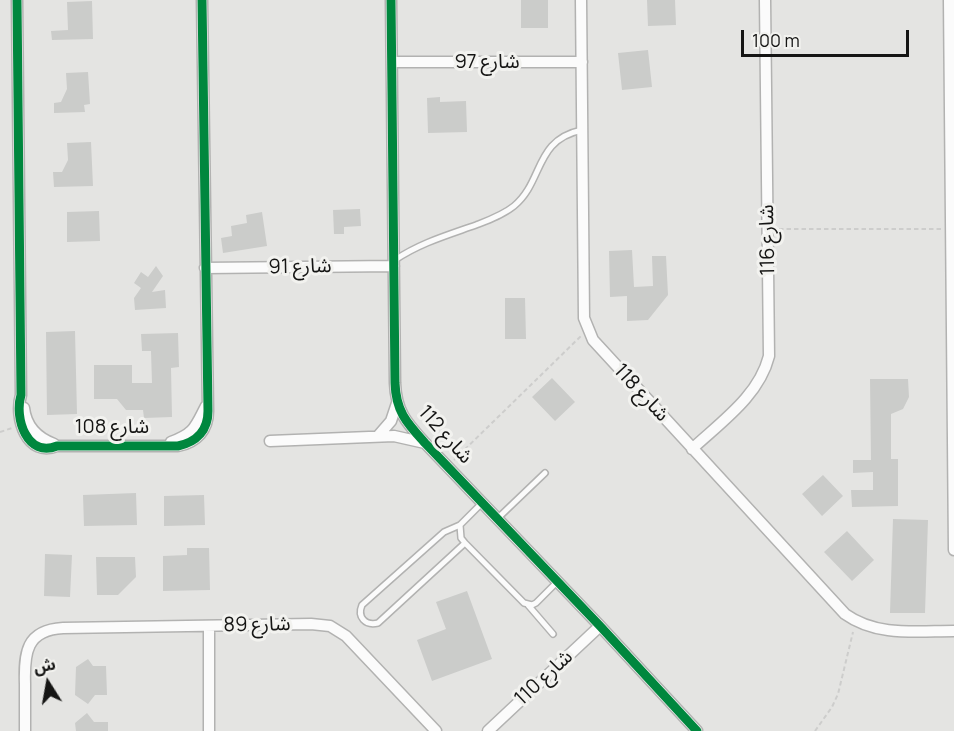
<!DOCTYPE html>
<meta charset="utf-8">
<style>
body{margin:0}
#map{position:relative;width:954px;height:731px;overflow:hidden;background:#e4e4e2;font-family:Manrope,"Noto Sans Arabic",sans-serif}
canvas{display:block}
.north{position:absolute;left:18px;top:653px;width:60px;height:60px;-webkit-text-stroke:4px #f2f2ef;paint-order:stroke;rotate:349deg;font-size:16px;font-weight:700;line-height:24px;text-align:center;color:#151514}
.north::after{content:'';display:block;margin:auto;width:21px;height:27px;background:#151514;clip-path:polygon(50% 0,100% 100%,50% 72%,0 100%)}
.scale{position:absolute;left:741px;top:30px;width:168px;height:27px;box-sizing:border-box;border:3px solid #151514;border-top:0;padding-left:8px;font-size:18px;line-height:21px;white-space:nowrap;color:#151514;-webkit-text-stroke:4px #f2f2ef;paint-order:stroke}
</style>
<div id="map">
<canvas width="954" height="731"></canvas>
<div class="north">ش</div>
<div class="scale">100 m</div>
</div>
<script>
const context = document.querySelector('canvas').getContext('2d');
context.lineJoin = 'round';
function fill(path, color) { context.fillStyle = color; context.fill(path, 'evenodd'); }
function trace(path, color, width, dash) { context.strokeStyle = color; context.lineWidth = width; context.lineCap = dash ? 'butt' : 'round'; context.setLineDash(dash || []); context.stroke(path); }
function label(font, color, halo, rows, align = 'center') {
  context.font = font + ' Manrope,"Noto Sans Arabic",sans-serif'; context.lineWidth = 6; context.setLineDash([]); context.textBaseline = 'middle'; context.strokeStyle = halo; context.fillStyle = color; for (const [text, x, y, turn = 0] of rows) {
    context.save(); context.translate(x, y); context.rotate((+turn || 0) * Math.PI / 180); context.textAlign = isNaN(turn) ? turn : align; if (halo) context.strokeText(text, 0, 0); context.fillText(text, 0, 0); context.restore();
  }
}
fill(new Path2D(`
 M 521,0 L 548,0 L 548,28 L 521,28 Z
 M 647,0 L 675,0 L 676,25 L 648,26 Z
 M 92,1 L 93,39 L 52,40 L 51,31 L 68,30 L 67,2 Z
 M 648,50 L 652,87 L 622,90 L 618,53 Z
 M 88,72 L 90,104 L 84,105 L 85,112 L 54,113 L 54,103 L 61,102 L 67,89 L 66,73 Z
 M 440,97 L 440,102 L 466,101 L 467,132 L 428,133 L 427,98 Z
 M 91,142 L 93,186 L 54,187 L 53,172 L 62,172 L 68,160 L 67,143 Z
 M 360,209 L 361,226 L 344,227 L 344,234 L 334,234 L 333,210 Z
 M 99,211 L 100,241 L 67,242 L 67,212 Z
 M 262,212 L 267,246 L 223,253 L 221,238 L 232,236 L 231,226 L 247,223 L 246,215 Z
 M 632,250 L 634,287 L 653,286 L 652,256 L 666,256 L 668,295 L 648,320 L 627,321 L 627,296 L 610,297 L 609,251 Z
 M 156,266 L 163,276 L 152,292 L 165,290 L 166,308 L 135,310 L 134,298 L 141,288 L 134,283 L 141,272 L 148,277 Z
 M 505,298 L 525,298 L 526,339 L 505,339 Z
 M 75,331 L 77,414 L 47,415 L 46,332 Z
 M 178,333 L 179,367 L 171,368 L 172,417 L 144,418 L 143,410 L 126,410 L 117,399 L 94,399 L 94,365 L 132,365 L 132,383 L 152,383 L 151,351 L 142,351 L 141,334 Z
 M 552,378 L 575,402 L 555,421 L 532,397 Z
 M 870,379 L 908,379 L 909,397 L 903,409 L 891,414 L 891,459 L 898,459 L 898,506 L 852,507 L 851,490 L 873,490 L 873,472 L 853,473 L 853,460 L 871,460 Z
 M 823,475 L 843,496 L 822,516 L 802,494 Z
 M 136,493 L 137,525 L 84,526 L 83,495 Z
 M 204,495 L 205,525 L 164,526 L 164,496 Z
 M 893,519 L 928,520 L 925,613 L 890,613 Z
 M 847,531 L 874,560 L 852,581 L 824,552 Z
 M 187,548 L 209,548 L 210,590 L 163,591 L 163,556 L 187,555 Z
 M 45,554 L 72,555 L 70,597 L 44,596 Z
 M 96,557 L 135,557 L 136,577 L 118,595 L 97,595 Z
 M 467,591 L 492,659 L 432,681 L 417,640 L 446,629 L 436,602 Z
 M 88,659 L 93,666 L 106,666 L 107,695 L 95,695 L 88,704 L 75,695 L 76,667 Z
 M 87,713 L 94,722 L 108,722 L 108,731 L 76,731 L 75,723 Z`), '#cbccca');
const service = new Path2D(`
 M 395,260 C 420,243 448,235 476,225 C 489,220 503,215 514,206 C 544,181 534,140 582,130
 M 482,503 L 460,525 L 461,538 L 465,543 L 524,603 L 532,605 L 536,603 L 558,581
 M 498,518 L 545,473
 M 460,525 L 444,532 L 362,605 C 357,617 365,626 378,623 L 465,543
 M 528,605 L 553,634`);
const minor = new Path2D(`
 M 17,0 L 21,395 C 14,418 27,458 57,446 L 178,446 C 197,442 208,430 208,411 L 202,0
 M 391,0 L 395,383 C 396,412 407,423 425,443 L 600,626 L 697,731
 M 581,0 L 584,318 L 593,340 L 845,614 C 877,637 917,631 954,631
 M 949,0 L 954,550
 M 392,62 L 582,62
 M 205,268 L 394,266
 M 24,408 C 26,427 38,438 54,444
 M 378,436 L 391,421 L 397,403
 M 270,441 L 394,436 L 425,443
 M 171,442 C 195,433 195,427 206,406
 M 692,449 C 721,422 759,396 769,356 L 765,0
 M 209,626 L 209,731
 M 25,731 C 25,715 25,700 25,684 C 24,653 26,630 63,628 L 311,624 L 330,626 L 346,636 L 436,731
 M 488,731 L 600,626`);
trace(service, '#b2b2b1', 8);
trace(minor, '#b2b2b1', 13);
trace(new Path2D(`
 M 779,229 L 942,229
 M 0,432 L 12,428
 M 454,460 L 581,336
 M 815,731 L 832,707 L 838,694 L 853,632`), '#cdcdcc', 2, [4.5, 3]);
trace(service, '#fbfbfb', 5);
trace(minor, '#fbfbfb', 10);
trace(new Path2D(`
 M 17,0 L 21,395 C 14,418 27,458 57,446 L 178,446 C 197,442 208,430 208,411 L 202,0
 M 391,0 L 395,383 C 396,412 407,423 425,443 L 600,626 L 697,731`), '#00873e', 9);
label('20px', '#151514', '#f2f2ef', [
 ["شارع 97",487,62],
 ["شارع 116",768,240,-91],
 ["شارع 91",300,267,-1],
 ["شارع 118",641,393,47],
 ["شارع 108",112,427],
 ["شارع 112",445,435,48],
 ["شارع 89",257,625,-1],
 ["شارع 110",544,678,-43]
]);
</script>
